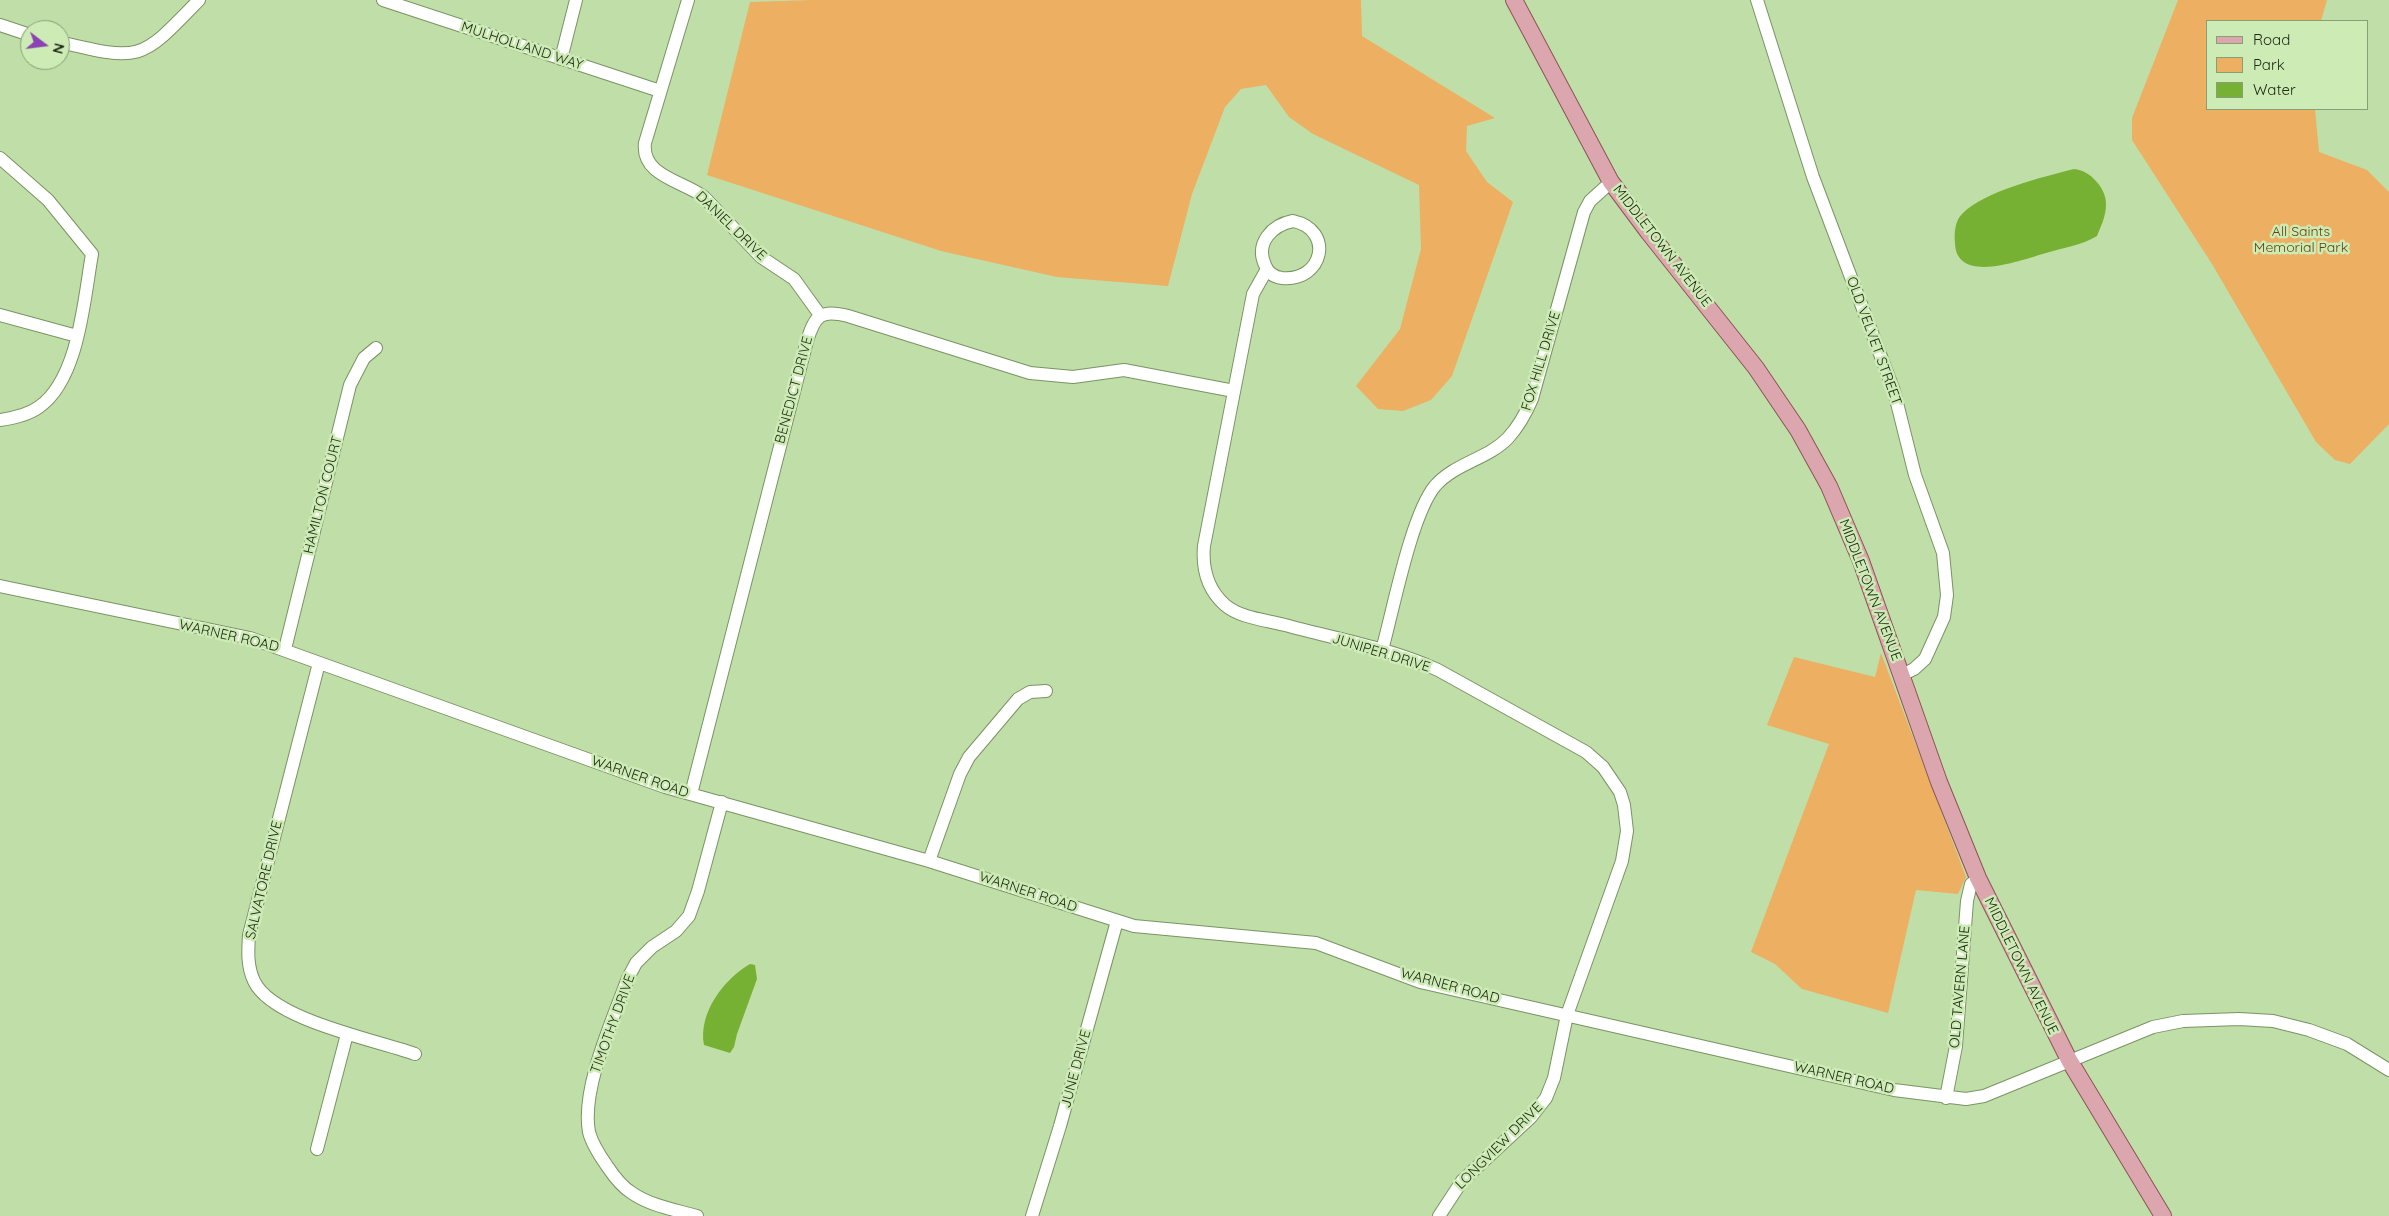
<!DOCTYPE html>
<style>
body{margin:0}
#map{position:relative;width:2389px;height:1216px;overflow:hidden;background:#c0dea8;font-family:Quicksand,sans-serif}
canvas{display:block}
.legend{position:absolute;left:2206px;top:20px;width:162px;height:90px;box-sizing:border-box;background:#cdebb5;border:1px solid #889e75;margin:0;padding:6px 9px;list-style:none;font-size:15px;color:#202a16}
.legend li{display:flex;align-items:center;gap:10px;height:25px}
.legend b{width:25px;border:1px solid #889e75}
.north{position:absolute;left:20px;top:20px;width:50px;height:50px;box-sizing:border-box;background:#cdebb5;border:1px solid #889e75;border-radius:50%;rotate:105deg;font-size:14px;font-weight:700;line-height:20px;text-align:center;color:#202a16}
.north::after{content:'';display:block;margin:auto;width:18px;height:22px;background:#8b42b4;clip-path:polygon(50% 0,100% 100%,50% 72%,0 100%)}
</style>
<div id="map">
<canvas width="2389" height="1216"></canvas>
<ul class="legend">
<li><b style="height:6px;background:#dca6ae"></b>Road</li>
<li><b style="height:14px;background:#edaf61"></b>Park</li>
<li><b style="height:14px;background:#77b134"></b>Water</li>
</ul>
<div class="north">N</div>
</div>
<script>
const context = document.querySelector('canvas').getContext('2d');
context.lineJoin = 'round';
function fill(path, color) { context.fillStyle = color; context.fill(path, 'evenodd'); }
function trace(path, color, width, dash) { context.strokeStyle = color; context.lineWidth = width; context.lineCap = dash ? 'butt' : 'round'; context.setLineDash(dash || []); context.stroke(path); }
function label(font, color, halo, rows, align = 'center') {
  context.font = font + ' Quicksand,sans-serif'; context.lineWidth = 5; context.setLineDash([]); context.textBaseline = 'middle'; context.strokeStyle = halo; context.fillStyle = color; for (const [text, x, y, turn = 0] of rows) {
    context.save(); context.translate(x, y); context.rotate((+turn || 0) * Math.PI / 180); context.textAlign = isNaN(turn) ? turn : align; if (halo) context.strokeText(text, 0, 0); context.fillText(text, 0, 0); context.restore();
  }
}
fill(new Path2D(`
 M 812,0 L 1361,0 L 1362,36 L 1495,118 L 1467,126 L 1466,151 L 1487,182 L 1513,202 L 1452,376 L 1431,400 L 1403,411 L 1378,409 L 1356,386 L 1400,329 L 1421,249 L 1419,185 L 1313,134 L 1289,117 L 1266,85 L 1241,89 L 1225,107 L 1192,194 L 1168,286 L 1057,277 L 941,251 L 707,175 L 750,2 Z
 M 2178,0 L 2327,0 L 2321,21 L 2208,21 L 2208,109 L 2315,109 L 2319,152 L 2367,170 L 2389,192 L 2389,424 L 2350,464 L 2335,460 L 2316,442 L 2212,264 L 2132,140 L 2132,118 Z
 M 1881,653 L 1966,877 L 1958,894 L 1916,890 L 1888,1013 L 1802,989 L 1775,964 L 1751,952 L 1829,744 L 1767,725 L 1794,657 L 1875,677 Z`), '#edaf61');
fill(new Path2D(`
 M 2074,169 C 2090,170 2107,189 2106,205 C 2106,216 2101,226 2097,236 C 2083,245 2062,248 2046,253 C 2024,259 1956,286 1955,243 C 1954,233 1955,221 1962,214 C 1984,191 2043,177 2074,169 Z
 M 750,964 L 755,965 L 757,979 L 737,1034 L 734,1047 L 730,1053 L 704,1045 C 698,1013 724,979 750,964 Z`), '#77b134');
const minor = new Path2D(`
 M 383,0 L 660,91
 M 688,0 L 645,143 C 641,176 683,181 704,197 L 761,257 L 794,279 L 820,315
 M 1757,0 L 1813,177 L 1894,391 L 1915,475 L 1943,553 L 1947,595 L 1944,617 L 1925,659 L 1914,669 L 1902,675
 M 0,25 L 30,35
 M 60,42 C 142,62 141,60 199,0
 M 561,59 L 576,0
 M 0,158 L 48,200 L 92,254 C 84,299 79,379 39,407 C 28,415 14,418 0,420
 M 1293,221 C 1335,230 1323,282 1282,278 C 1274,277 1268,273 1265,265 C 1255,243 1272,225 1293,221 Z
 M 1267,269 L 1253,294 L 1204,546 C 1202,569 1207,589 1225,605 C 1240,618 1266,620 1285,625 C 1336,639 1390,648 1438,670 L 1586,752 L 1603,767 L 1620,792 L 1624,805 L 1627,831 L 1622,861 L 1567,1015 L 1554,1078 L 1546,1098 L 1531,1117 L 1462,1181 L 1439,1216
 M 0,315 L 77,336
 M 0,586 L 250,638 L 665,787 L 929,861 L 1134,926 L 1316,943 L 1420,982 L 1894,1090 L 1966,1099 L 1984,1096 L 2153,1027 L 2183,1021 L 2239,1019 L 2273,1021 L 2309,1030 L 2347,1044 L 2389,1070
 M 285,649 L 350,385 L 364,358 L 376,348
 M 1382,650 C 1393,611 1411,515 1435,486 C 1455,463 1488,459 1508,438 C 1519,426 1526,413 1532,399 L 1584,212 L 1590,201 L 1611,182
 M 319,663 L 249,935 C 248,951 247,966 254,981 C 272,1020 376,1040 415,1054
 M 691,794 L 807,341 C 815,315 821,309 848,316 L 1030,373 L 1073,377 L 1124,370 L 1234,391
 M 929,861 L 960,774 L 969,757 L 1018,699 L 1030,692 L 1046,691
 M 1946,1098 L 1956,1046 L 1967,901 L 1971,884 L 1978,878
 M 317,1149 L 347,1034
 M 697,1216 C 676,1210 651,1206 632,1193 C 622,1187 613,1175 607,1166 C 600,1156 592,1144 589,1132 C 581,1089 613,1019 628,978 L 636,963 L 652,947 L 676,931 L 689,916 L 698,891 L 722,802
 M 1032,1216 L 1060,1126 L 1117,921`);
const major = new Path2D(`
 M 1514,0 L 1611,182 L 1649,233 L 1756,368 L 1798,430 L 1829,486 L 1861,561 L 1939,782 L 1978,878 L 2069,1060 L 2163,1216`);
trace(minor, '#799462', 14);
trace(major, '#8b5456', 18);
trace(minor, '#fff', 12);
trace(major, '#dca6ae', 16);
label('14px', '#202a16', '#cdebb5', [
 ["MULHOLLAND WAY",522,46,18],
 ["DANIEL DRIVE",731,226,44],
 ["MIDDLETOWN AVENUE",1662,246,52],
 ["OLD VELVET STREET",1874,341,70],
 ["FOX HILL DRIVE",1541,361,-73],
 ["BENEDICT DRIVE",794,390,-75],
 ["HAMILTON COURT",323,495,-76],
 ["MIDDLETOWN AVENUE",1870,590,69],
 ["WARNER ROAD",229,636,13],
 ["JUNIPER DRIVE",1381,653,17],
 ["WARNER ROAD",640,777,19],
 ["SALVATORE DRIVE",264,880,-77],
 ["WARNER ROAD",1028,892,18],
 ["MIDDLETOWN AVENUE",2021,966,64],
 ["WARNER ROAD",1450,986,15],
 ["OLD TAVERN LANE",1960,987,-85],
 ["TIMOTHY DRIVE",613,1024,-70],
 ["JUNE DRIVE",1076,1069,-75],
 ["WARNER ROAD",1844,1078,13],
 ["LONGVIEW DRIVE",1499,1146,-45]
]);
label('14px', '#654311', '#cdebb5', [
 ["All Saints",2301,232],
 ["Memorial Park",2301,248]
]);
</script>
